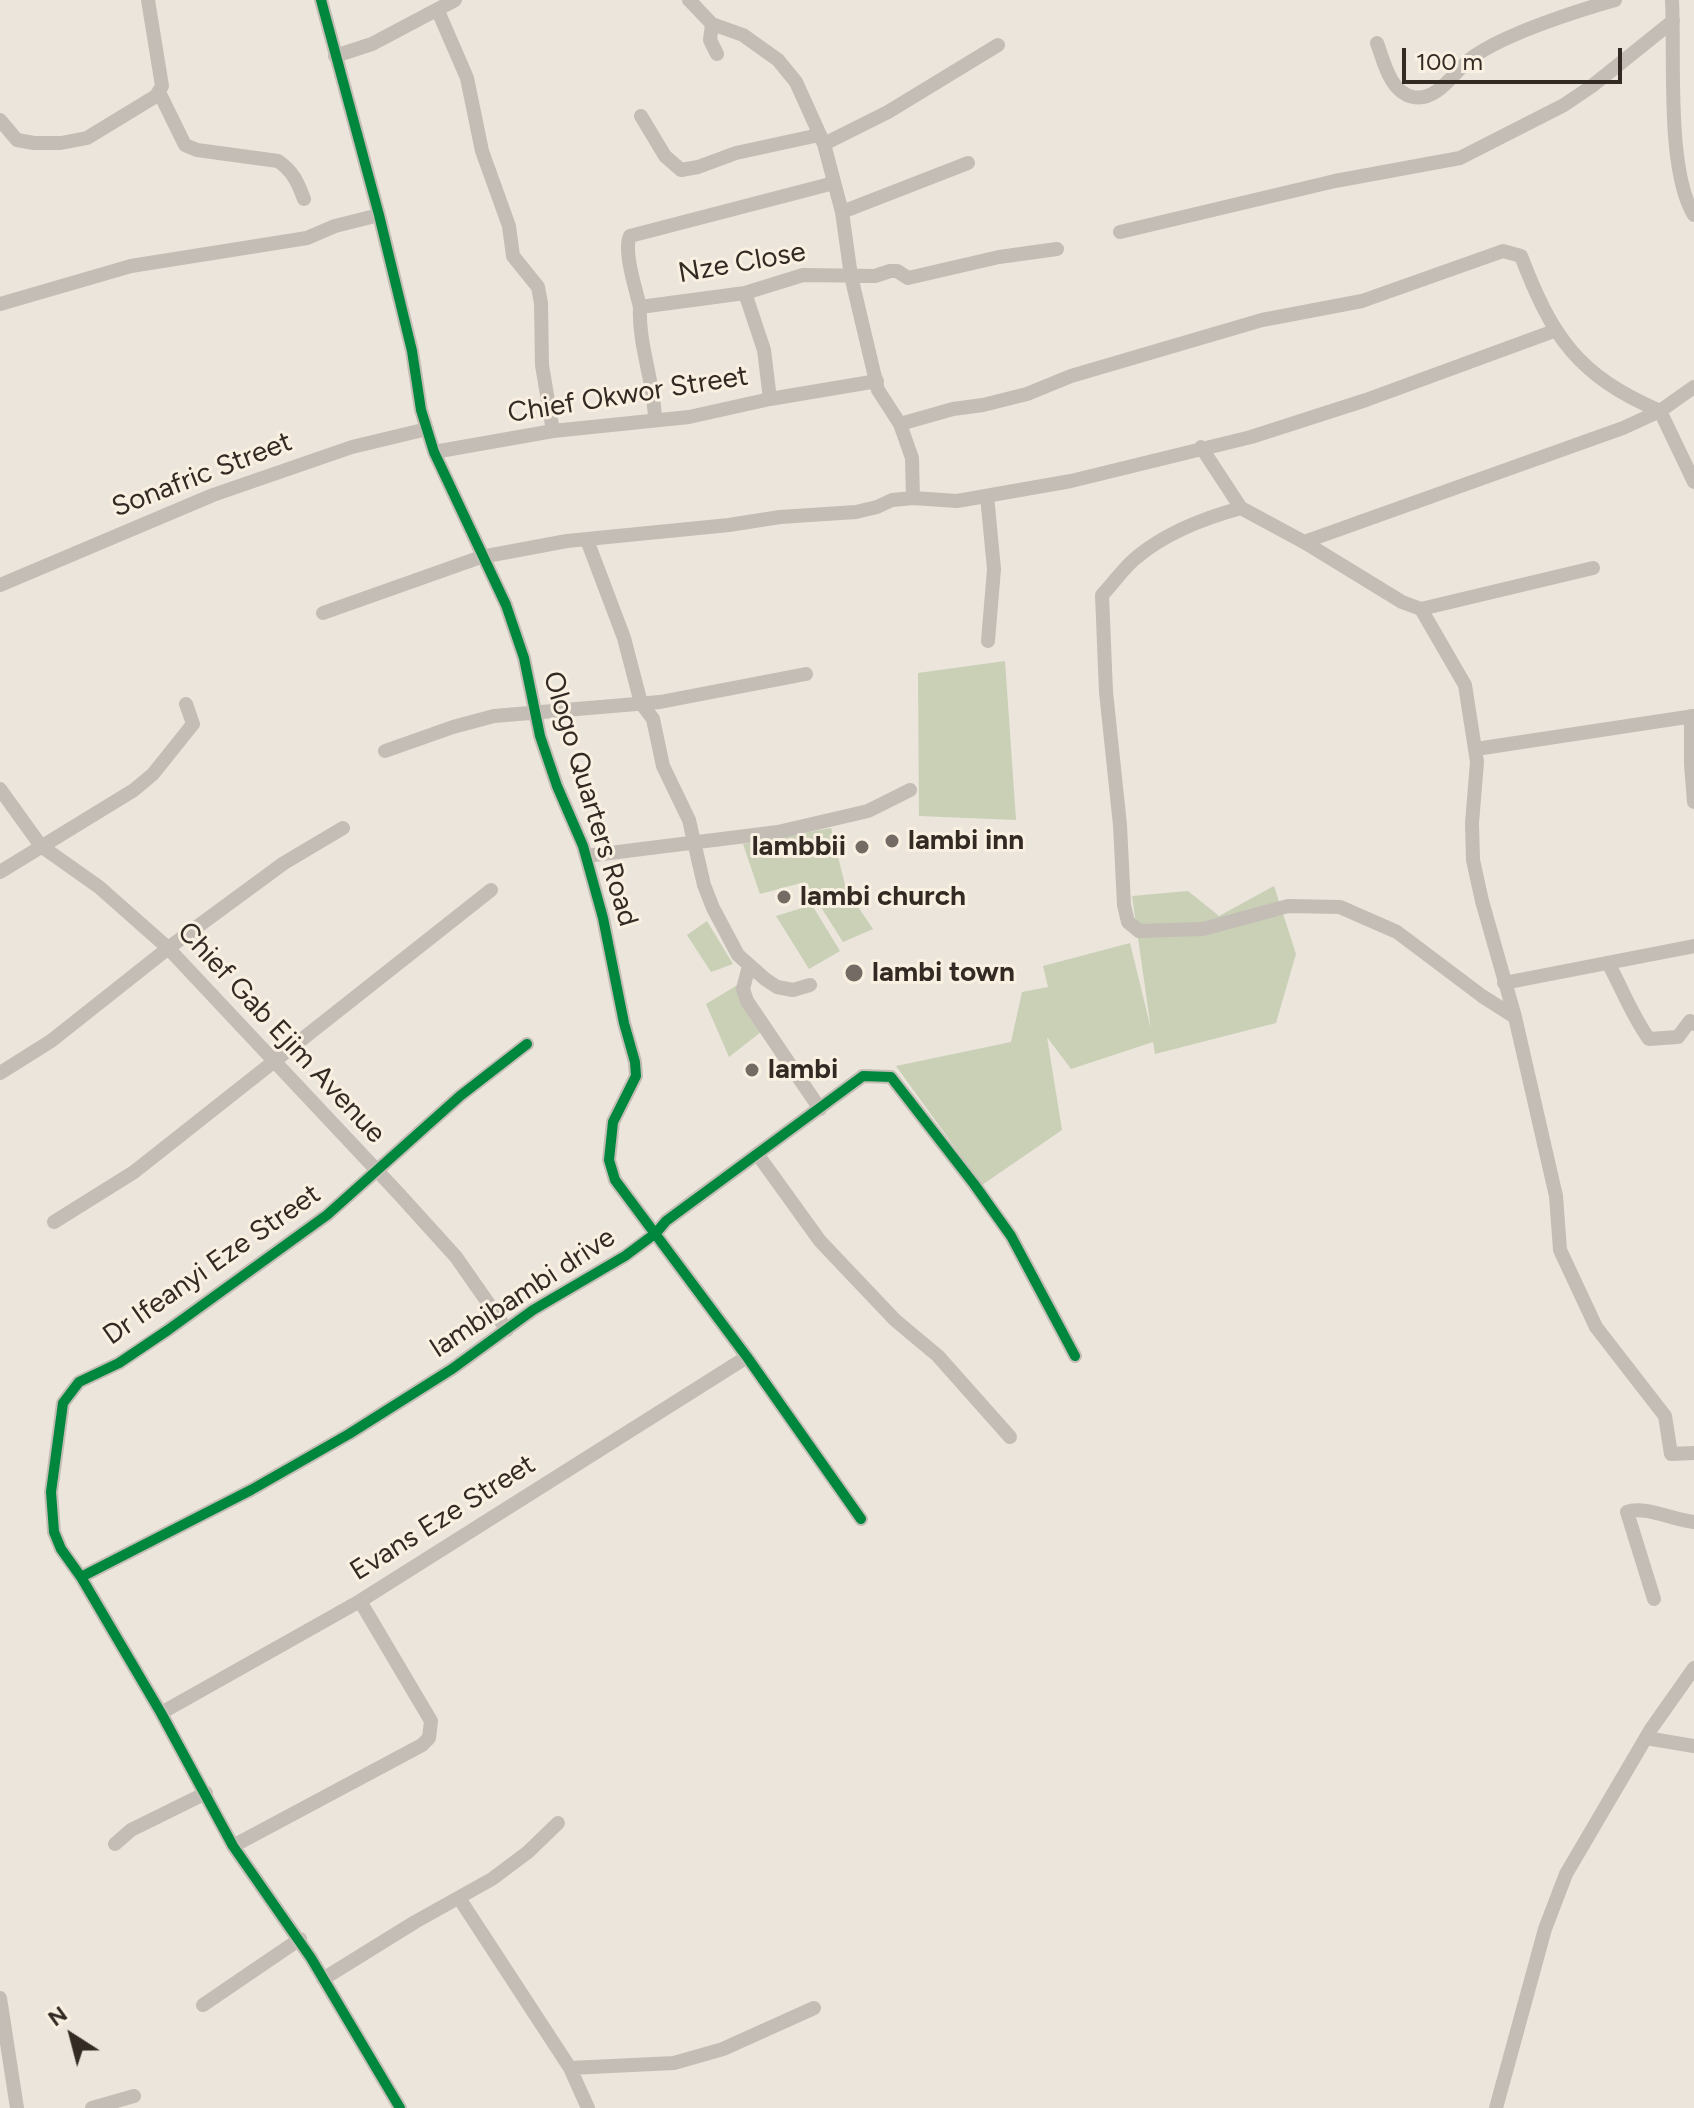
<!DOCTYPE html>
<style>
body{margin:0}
#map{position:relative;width:1694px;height:2108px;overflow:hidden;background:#ebe5dc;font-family:Figtree,sans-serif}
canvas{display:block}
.north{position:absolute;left:32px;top:1996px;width:80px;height:80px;-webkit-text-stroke:6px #f9f0e1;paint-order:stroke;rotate:324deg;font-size:22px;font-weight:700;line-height:32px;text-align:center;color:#332a24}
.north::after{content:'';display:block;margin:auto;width:28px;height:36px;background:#332a24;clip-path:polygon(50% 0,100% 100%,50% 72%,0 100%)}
.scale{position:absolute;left:1402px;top:48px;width:220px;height:36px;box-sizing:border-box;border:4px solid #332a24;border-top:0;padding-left:10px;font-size:24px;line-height:28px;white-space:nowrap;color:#332a24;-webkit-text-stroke:6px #f9f0e1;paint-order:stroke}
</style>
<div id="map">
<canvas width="1694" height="2108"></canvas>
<div class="north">N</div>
<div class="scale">100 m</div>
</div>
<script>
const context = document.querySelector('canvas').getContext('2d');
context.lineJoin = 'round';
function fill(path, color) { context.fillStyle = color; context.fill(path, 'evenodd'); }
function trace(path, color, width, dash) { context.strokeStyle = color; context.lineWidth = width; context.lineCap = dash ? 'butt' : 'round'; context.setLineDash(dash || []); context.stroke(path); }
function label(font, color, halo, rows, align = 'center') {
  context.font = font + ' Figtree,sans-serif'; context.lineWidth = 6; context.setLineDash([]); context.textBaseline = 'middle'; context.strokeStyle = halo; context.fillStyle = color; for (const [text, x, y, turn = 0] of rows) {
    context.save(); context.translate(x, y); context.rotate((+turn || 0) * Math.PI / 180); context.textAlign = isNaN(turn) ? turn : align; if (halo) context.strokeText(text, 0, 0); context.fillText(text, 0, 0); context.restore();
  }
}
fill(new Path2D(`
 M 1005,661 L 1016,820 L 919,816 L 918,673 Z
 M 831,828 L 846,889 L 873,929 L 843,942 L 805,882 L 760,894 L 743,844 Z
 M 1274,886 L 1296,954 L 1276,1023 L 1155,1054 L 1153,1042 L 1071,1069 L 1047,1037 L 1062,1130 L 982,1185 L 896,1066 L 1011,1042 L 1022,992 L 1048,987 L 1043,966 L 1130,943 L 1151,1029 L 1132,896 L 1188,891 L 1219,916 Z
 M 812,905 L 840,951 L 809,969 L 776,916 Z
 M 707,921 L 733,964 L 711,972 L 687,935 Z
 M 739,984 L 766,1028 L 729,1057 L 706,1004 Z`), '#c9d0b6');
trace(new Path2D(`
 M 321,0 L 379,215 L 412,351 L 421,410 L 434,452 L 506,605 L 524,658 L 540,736 L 557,786 L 583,846 L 603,918 L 624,1023 L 635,1062 L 636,1076 L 613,1122 L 609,1160 L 615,1180 L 747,1357 L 861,1519
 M 689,0 L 712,24 L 710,40 L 717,54
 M 1672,0 C 1675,55 1666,170 1694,215
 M 438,11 L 467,78 L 482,151 L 509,226 L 513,256 L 538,287 L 541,303 L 542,365 L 553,431
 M 712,24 L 743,35 L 778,60 L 796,82 L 824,144 L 842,212 L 851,276 L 878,390 L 900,424 L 912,458 L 913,498
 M 1377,43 C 1384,62 1390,92 1413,97 C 1439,102 1455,69 1473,57 C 1505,34 1576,11 1615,0
 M 335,56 L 372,44 L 455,0
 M 159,92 L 185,145 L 197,150 L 278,161 C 293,171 298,183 304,199
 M 641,116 L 665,156 L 681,170 L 698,167 L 736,153 L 819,135
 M 0,120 L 17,140 L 34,143 L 61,143 L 87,138 L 156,96 L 162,86 L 148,0
 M 824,144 L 888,112 L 998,45
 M 842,212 L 968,163
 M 1120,232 L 1335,181 L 1460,158 L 1564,105 L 1592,86 L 1673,21
 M 745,293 L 764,350 L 770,399
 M 0,304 L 131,266 L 307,238 L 335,226 L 379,215
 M 640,307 C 636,290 623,251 630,236 L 834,183
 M 655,419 C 654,381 638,344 640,307 L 745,293 L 803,275 L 875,276 L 890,271 L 897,271 L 908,278 L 999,257 L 1057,249
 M 900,424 L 953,409 L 983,405 L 1027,394 L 1071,376 L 1262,320 L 1362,301 L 1503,251 L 1521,256 C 1552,337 1578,376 1660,411 L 1694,482
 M 1201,447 L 1241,508 L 1304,542 L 1402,602 L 1421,609 L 1465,685 L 1477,762 L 1472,823 L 1473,860 L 1482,901 L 1515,1017 L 1556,1196 L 1560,1250 L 1596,1327 L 1665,1416 L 1671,1454 L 1694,1453
 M 434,452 L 553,431 L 689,417 L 770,399 L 877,381
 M 987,496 L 994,569 L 988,641
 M 1241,508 C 1204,518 1167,532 1137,557 C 1124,567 1114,583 1102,595 L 1106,692 L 1120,825 L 1124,905 L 1128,922 L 1139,931 L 1203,929 L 1288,906 L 1340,907 L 1397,932 L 1482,996 L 1515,1017
 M 587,540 L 624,638 L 641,703 L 653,719 L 663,766 L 689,820 L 704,885 L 713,908 L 738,955 L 765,979 L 777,987 L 793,990 L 810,985
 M 1304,542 L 1623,428 L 1660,411 L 1694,387
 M 0,585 L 213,495 L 352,447 L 427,429
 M 1421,609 L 1593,568
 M 323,613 L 481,557 L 567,541 L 729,525 L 780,517 L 856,512 L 877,507 L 892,500 L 913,498 L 957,501 L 1071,481 L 1251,437 L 1366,400 L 1554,331
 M 1691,716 L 1691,764 L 1694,802
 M 1476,749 L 1694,716
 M 385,751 L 453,727 L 494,716 L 660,702 L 806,674
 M 0,789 L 41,846 L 99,887 L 168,948 L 399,1194 L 456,1257 L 507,1330
 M 586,856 L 778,832 L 868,811 L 910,790
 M 0,872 L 134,790 L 153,774 L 193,724 L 186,704
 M 1608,963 C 1622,988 1632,1016 1649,1039 L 1678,1037 L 1690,1021 L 1694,1024
 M 749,966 L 743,989 L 747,1001 L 820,1109
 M 1504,983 L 1694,946
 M 0,1073 L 51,1041 L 171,946 L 284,863 L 343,828
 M 758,1155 L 820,1241 L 895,1320 L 938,1356 L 1010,1437
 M 54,1222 L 134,1172 L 491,890
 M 81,1577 L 251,1490 L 349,1434 L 452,1369 L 533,1310 L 625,1256 L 656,1233 L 666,1221 L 863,1076 L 891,1077 L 974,1184 L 1011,1236 L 1075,1356
 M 1654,1599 L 1627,1512 C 1643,1505 1674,1520 1694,1522
 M 161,1713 L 360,1601 L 747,1357
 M 1646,1738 L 1694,1746
 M 115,1844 L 131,1830 L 206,1793
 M 233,1846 L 422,1745 L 429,1738 L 431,1721 L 360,1601
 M 459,1898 L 570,2068 L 588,2108
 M 323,1979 L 415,1922 L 492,1879 L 528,1852 L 558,1823
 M 0,1998 L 17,2108
 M 203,2005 L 300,1939
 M 570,2068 L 674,2063 L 723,2049 L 814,2008
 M 92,2108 L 134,2096
 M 400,2108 L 311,1958 L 233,1846 L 161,1713 L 81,1577 L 61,1549 L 54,1532 L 51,1492 L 63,1403 L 79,1382 L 119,1363 L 168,1330 L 327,1215 L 460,1096 L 527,1044
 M 1496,2108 L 1545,1929 L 1566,1874 L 1651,1729 L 1694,1668`), '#c3bdb5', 14);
trace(new Path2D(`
 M 321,0 L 379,215 L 412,351 L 421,410 L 434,452 L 506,605 L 524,658 L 540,736 L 557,786 L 583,846 L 603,918 L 624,1023 L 635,1062 L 636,1076 L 613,1122 L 609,1160 L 615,1180 L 747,1357 L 861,1519
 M 81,1577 L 251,1490 L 349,1434 L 452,1369 L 533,1310 L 625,1256 L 656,1233 L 666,1221 L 863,1076 L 891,1077 L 974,1184 L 1011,1236 L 1075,1356
 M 400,2108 L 311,1958 L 233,1846 L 161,1713 L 81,1577 L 61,1549 L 54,1532 L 51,1492 L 63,1403 L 79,1382 L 119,1363 L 168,1330 L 327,1215 L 460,1096 L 527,1044`), '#00873e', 10);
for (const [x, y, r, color] of [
 [892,841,8,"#736b64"],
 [862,847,8,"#736b64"],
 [784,897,8,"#736b64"],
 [854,973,10,"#736b64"],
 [752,1070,8,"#736b64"]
]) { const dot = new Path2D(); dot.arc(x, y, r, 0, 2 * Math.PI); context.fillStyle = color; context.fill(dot); trace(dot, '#f9f0e1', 3); }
label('28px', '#332a24', '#f9f0e1', [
 ["Nze Close",742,263,-10],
 ["Chief Okwor Street",628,395,-9],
 ["Sonafric Street",202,475,-21],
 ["Ologo Quarters Road",590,799,73],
 ["Chief Gab Ejim Avenue",281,1033,47],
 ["Dr Ifeanyi Eze Street",212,1265,-35],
 ["lambibambi drive",523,1293,-33],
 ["Evans Eze Street",443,1518,-32]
]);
label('bold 28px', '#332a24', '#f9f0e1', [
 ["lambi inn",908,841],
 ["lambbii",846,847,"right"],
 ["lambi church",800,897],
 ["lambi town",872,973],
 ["lambi",768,1070]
], 'left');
</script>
